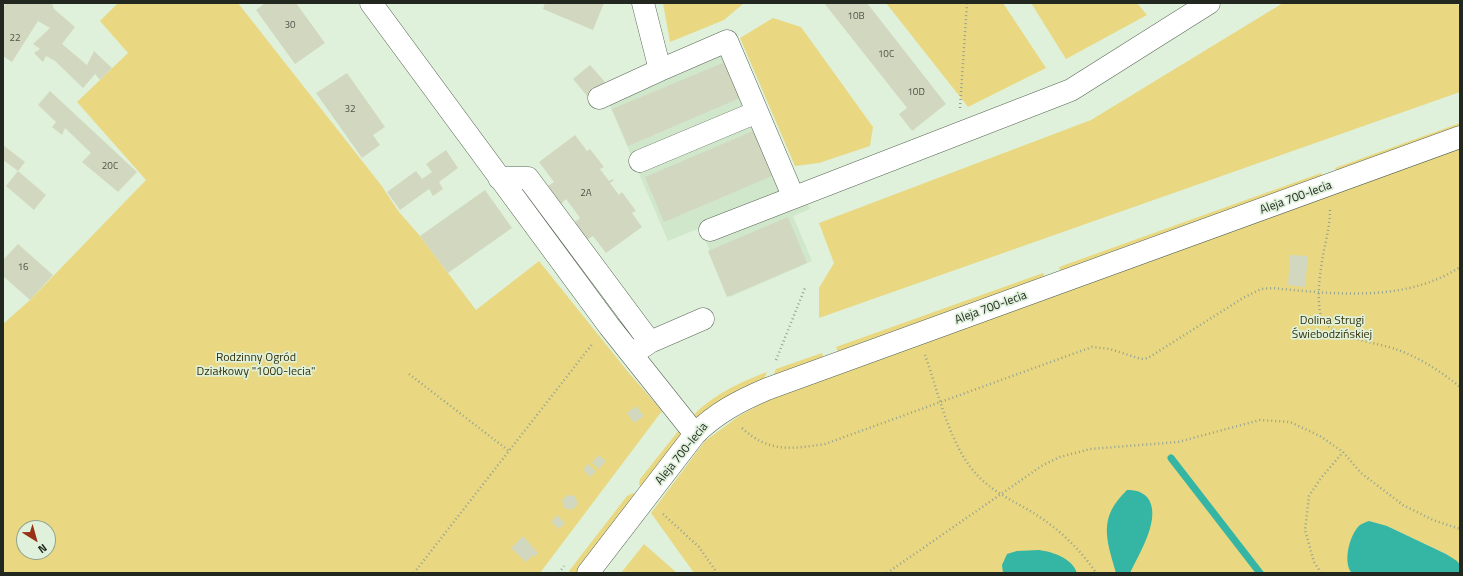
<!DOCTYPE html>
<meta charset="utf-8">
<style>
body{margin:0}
#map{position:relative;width:1463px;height:576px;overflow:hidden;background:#dff1db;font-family:"Titillium Web",sans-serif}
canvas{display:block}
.frame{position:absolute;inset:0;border:4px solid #222820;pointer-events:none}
.north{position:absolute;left:16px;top:520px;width:40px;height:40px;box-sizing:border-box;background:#dff1db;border:1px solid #93a190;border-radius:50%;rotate:143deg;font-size:11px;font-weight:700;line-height:16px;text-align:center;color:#222820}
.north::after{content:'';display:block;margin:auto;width:14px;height:18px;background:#993114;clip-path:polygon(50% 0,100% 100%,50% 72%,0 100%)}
</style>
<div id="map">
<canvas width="1463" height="576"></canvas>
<div class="frame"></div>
<div class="north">N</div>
</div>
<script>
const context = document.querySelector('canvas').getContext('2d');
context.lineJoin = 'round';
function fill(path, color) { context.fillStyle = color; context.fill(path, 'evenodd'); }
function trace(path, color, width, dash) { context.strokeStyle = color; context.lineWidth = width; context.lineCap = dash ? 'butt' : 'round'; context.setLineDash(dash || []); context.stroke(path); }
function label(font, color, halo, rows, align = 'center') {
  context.font = font + ' "Titillium Web",sans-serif'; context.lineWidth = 3.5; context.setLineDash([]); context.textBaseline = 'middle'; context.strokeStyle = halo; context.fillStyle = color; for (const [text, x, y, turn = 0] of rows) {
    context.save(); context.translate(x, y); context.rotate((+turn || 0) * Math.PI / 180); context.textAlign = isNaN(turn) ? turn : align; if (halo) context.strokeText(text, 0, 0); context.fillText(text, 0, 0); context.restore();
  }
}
fill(new Path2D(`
 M 735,33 L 810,209 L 793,216 L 812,261 L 730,297 L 700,228 L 668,241 L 603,90 Z`), '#d0e7cb');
fill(new Path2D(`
 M 118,3 L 238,3 L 381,185 L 399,212 L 420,236 L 476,310 L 539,261 L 629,373 L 662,411 L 540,573 L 3,573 L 3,324 L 30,300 L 146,180 L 77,102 L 128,53 L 100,21 ZM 24,528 L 48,528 L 48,552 L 24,552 Z
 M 663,3 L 744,3 L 724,20 L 670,42 Z
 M 886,3 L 1003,3 L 1046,68 L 968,107 Z
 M 1031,3 L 1137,3 L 1147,15 L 1066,59 Z
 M 1283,3 L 1455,3 L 1460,6 L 1460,92 L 819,318 L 819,288 L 834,263 L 819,223 L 1091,120 Z
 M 773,18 L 801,27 L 873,127 L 870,146 L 819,163 L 795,166 L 740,38 Z
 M 1460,123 L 1460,134 L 1338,178 L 1335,168 Z
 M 1460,146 L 1460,565 L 1446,554 L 1387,526 L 1350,571 L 1352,573 L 694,573 L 651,513 L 705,441 L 739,416 L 773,397 Z
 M 1321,173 L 1324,183 L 1062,278 L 1059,267 Z
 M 1043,273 L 1047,283 L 840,357 L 836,347 Z
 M 822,353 L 825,363 L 773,376 L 776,369 Z
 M 767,372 L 761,387 L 707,415 L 689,420 C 710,396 738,383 767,372 Z
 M 683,425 L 686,428 L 641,488 L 639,484 L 640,479 Z
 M 633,493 L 637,494 L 582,573 L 571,573 L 569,571 L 627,496 Z
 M 644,544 L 677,573 L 621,573 Z`), '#e9d881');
fill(new Path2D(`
 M 1127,490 C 1135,490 1141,491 1147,497 C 1163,516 1139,554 1130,573 L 1116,573 C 1106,538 1098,518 1127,490 Z
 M 1369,521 L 1387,526 L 1446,554 L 1457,561 L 1460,565 L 1460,573 L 1352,573 C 1342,563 1350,533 1360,525 C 1363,523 1366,522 1369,521 Z
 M 1039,550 C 1053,552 1072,558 1077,573 L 1003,573 L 1002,565 L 1007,554 L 1017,551 Z`), '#35b5a3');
trace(new Path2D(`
 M 1171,458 L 1260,573`), '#35b5a3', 7);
fill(new Path2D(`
 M 6,3 L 52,3 L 54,9 L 75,27 L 62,44 L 87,65 L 94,51 L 112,68 L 100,80 L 95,74 L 83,88 L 55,61 L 46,56 L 43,62 L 34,53 L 40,49 L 33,44 L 50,28 L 38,21 L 12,62 L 3,56 L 3,8 Z
 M 265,3 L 296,3 L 325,43 L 295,64 L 256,10 Z
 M 545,3 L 604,3 L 593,30 L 543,9 Z
 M 824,3 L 867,3 L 946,104 L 912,131 L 899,114 L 907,108 Z
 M 725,62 L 740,98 L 628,146 L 612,109 Z
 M 590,65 L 605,82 L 588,97 L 573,79 Z
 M 347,73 L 385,127 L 373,135 L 380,145 L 362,158 L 316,93 Z
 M 50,91 L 137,172 L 118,192 L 82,162 L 91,153 L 65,128 L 62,135 L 52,127 L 56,122 L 38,105 Z
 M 753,131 L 772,176 L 664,222 L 645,177 Z
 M 575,135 L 587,151 L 590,149 L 604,167 L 600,169 L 609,181 L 613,179 L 614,180 L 610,183 L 619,195 L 622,192 L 636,211 L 632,213 L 642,227 L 606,253 L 593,236 L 587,240 L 575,222 L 580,218 L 566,199 L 561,204 L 548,186 L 554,182 L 539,162 Z
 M 3,145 L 25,162 L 18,171 L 46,195 L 34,210 L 6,186 L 18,171 L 3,160 Z
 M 446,150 L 458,168 L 439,182 L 443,189 L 433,196 L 429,189 L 400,210 L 387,192 L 416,171 L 422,179 L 432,172 L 426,164 Z
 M 485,190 L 512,228 L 448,273 L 420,236 Z
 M 788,217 L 807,263 L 727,297 L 708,251 Z
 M 18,244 L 53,275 L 30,300 L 3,276 L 3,260 Z
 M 1290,255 L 1308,256 L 1305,287 L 1288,285 Z
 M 636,406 L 644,416 L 634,423 L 627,413 Z
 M 598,455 L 606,461 L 599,469 L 592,463 Z
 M 588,464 L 596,471 L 591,477 L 583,470 Z
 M 567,495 L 575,496 L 578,504 L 572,510 L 564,508 L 562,500 Z
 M 557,515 L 565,523 L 559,529 L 551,522 Z
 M 523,536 L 538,553 L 535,557 L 533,555 L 526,562 L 511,548 Z`), '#d2d8bf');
const minor = new Path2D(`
 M 371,3 L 609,326 L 695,434
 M 643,3 L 660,70 L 727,41 L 793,196
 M 599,98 L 660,70
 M 640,161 L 757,112
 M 499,178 L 528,178 L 650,342
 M 710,230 L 1071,90 L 1209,3
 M 638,350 L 650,342 L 703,319
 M 588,573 L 695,434 C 716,413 739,401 767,389 L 1460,137`);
trace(minor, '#576654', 23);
trace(new Path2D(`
 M 960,108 L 967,3
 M 1330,210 C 1330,225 1326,240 1323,255 C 1320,273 1317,294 1320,312 C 1323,338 1378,342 1398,350 C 1420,358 1442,372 1460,387
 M 925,355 C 939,394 950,448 979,477 C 996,494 1016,502 1035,514 C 1059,529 1081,550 1096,573
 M 776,360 L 805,288
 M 409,374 L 509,451
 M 742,428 C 769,453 791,449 825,444 L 1092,347 L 1110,349 L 1141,359 L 1148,358 L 1243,298 L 1261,289 L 1273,288 C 1334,294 1405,303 1460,267
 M 663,514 L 699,547 L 717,573
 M 414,573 L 593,343
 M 559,573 L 564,566
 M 887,573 L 1043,465 L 1060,457 L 1090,449 L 1178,442 L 1260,420 L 1290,422 L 1320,436 L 1343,452 L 1361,473 L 1403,505 L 1433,520 L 1460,529
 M 1321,573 L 1314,562 L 1305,530 L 1309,496 L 1321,478 L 1343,452`), '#94a291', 2.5, [1, 3]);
trace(minor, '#fff', 22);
label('10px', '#4e5448', null, [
 ["10B",856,17],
 ["30",290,26],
 ["22",15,39],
 ["10C",886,55],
 ["10D",916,93],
 ["32",350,110],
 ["20C",110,167],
 ["2A",586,194],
 ["16",23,268]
]);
label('12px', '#222820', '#dff1db', [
 ["Aleja 700-lecia",1296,198,-20],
 ["Aleja 700-lecia",991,308,-20],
 ["Aleja 700-lecia",682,454,-51]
]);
label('12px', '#362f07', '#dff1db', [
 ["Dolina Strugi",1332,321],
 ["Świebodzińskiej",1332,335],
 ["Rodzinny Ogród",256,358],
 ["Działkowy \"1000-lecia\"",256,372]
]);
</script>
